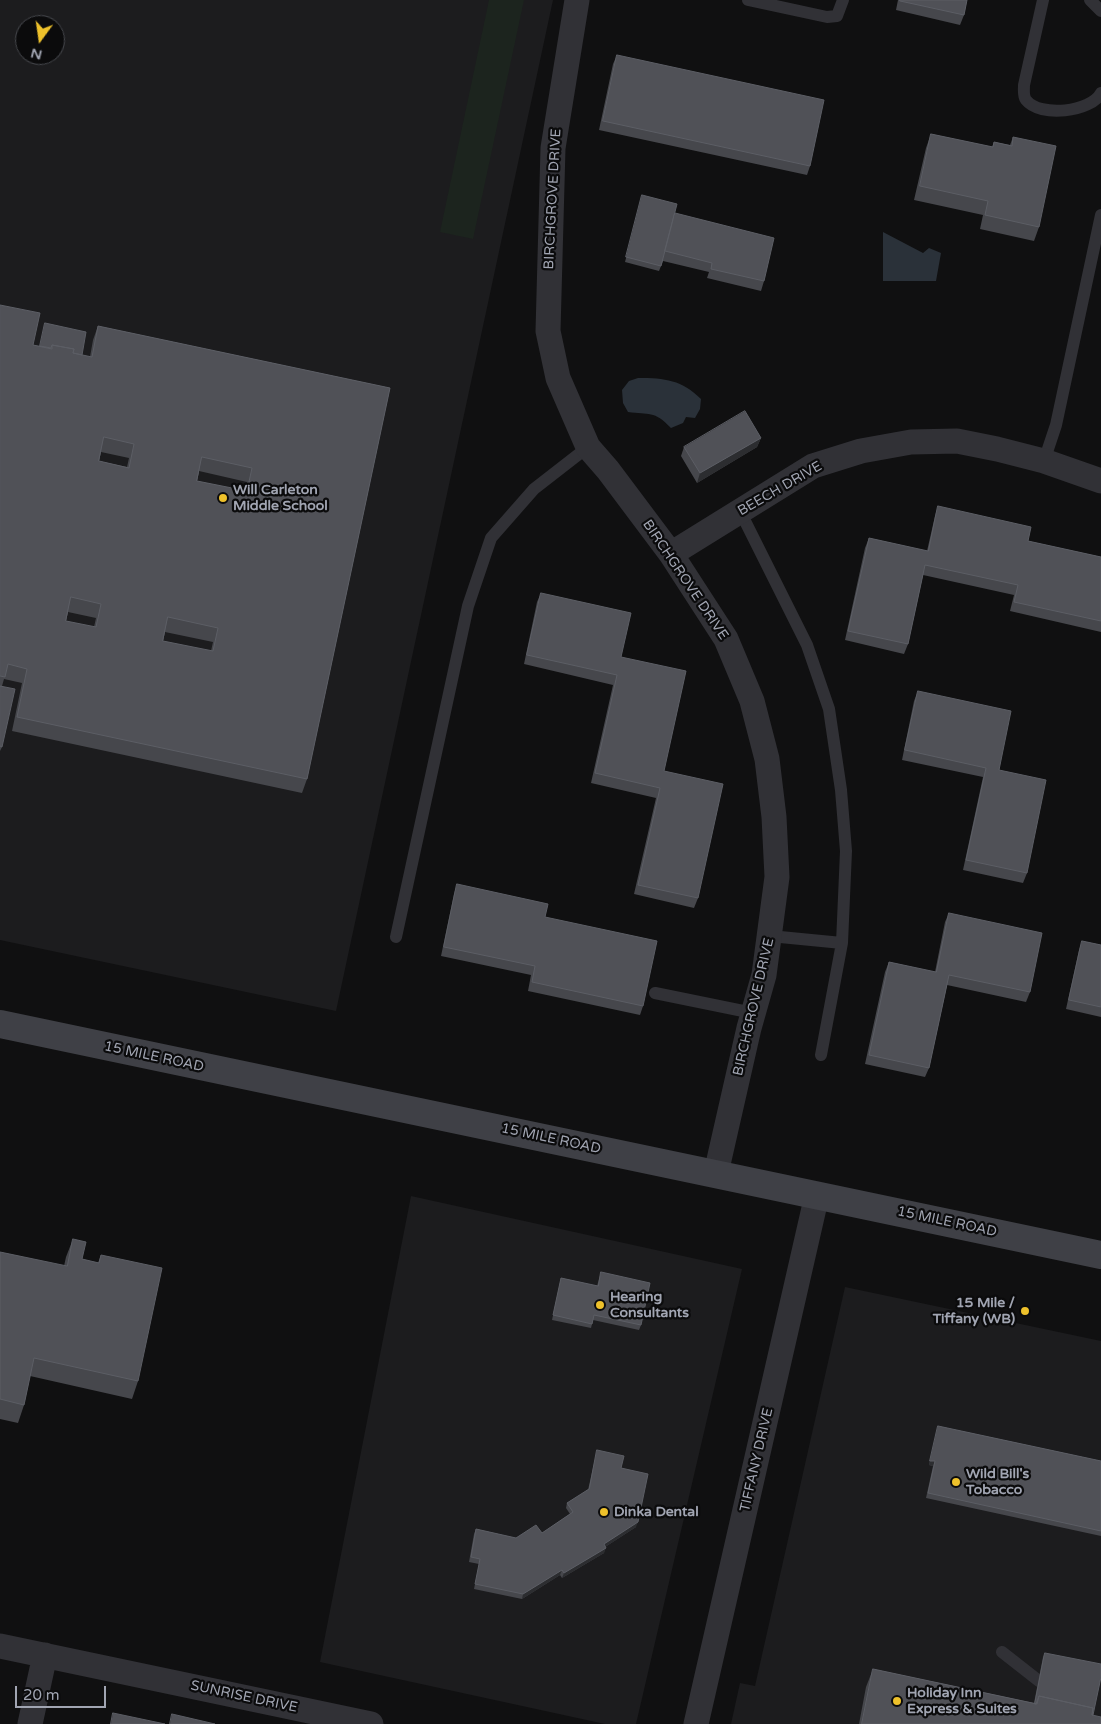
<!DOCTYPE html>
<style>
body{margin:0}
#map{position:relative;width:1101px;height:1724px;overflow:hidden;background:#101011;font-family:"Varela Round",sans-serif}
canvas{display:block}
.north{position:absolute;left:15px;top:15px;width:50px;height:50px;box-sizing:border-box;background:#0b0b0c;border:1px solid #47494e;border-radius:50%;rotate:194deg;font-size:14px;font-weight:700;line-height:20px;text-align:center;color:#a1a5b2}
.north::after{content:'';display:block;margin:auto;width:18px;height:22px;background:#eec12b;clip-path:polygon(50% 0,100% 100%,50% 72%,0 100%)}
.scale{position:absolute;left:15px;top:1686px;width:91px;height:22px;box-sizing:border-box;border:2px solid #a1a5b2;border-top:0;padding-left:6px;font-size:15px;line-height:18px;white-space:nowrap;color:#a1a5b2;-webkit-text-stroke:4px #0b0b0c;paint-order:stroke}
</style>
<div id="map">
<canvas width="1101" height="1724"></canvas>
<div class="north">N</div>
<div class="scale">20 m</div>
</div>
<script>
const context = document.querySelector('canvas').getContext('2d');
context.lineJoin = 'round';
function fill(path, color) { context.fillStyle = color; context.fill(path, 'evenodd'); }
function trace(path, color, width, dash) { context.strokeStyle = color; context.lineWidth = width; context.lineCap = dash ? 'butt' : 'round'; context.setLineDash(dash || []); context.stroke(path); }
function label(font, color, halo, rows, align = 'center') {
  context.font = font + ' "Varela Round",sans-serif'; context.lineWidth = 4.5; context.setLineDash([]); context.textBaseline = 'middle'; context.strokeStyle = halo; context.fillStyle = color; for (const [text, x, y, turn = 0] of rows) {
    context.save(); context.translate(x, y); context.rotate((+turn || 0) * Math.PI / 180); context.textAlign = isNaN(turn) ? turn : align; if (halo) context.strokeText(text, 0, 0); context.fillText(text, 0, 0); context.restore();
  }
}
fill(new Path2D(`
 M 0,0 L 553,0 L 336,1011 L 0,940 ZM 25,25 L 55,25 L 55,55 L 25,55 Z
 M 411,1196 L 742,1269 L 636,1724 L 605,1724 L 320,1662 Z
 M 845,1287 L 1101,1341 L 1101,1724 L 731,1724 L 740,1683 L 755,1686 Z`), '#1c1c1e');
fill(new Path2D(`
 M 489,0 L 524,0 L 473,239 L 440,232 Z`), '#1c241e');
fill(new Path2D(`
 M 883,232 L 923,253 L 929,248 L 941,253 L 936,281 L 883,281 Z
 M 638,378 C 665,378 682,380 701,399 L 700,409 L 695,418 L 686,417 L 683,423 L 671,428 C 654,410 649,415 628,412 L 623,403 L 622,390 L 629,381 Z`), '#2a3139');
trace(new Path2D(`
 M 748,0 L 827,17 L 837,16 L 843,0
 M 1043,0 L 1024,85 C 1024,90 1023,96 1026,100 C 1040,118 1091,112 1101,93
 M 1090,0 L 1101,11
 M 1044,461 L 1056,425 L 1101,215
 M 740,511 L 807,645 L 829,709 L 841,790 L 846,851 L 842,943 L 821,1055
 M 770,936 L 842,943
 M 396,937 L 468,606 L 491,538 L 534,489 L 588,447
 M 655,993 L 753,1013
 M 1002,1652 L 1039,1681`), '#313136', 12);
trace(new Path2D(`
 M 577,0 L 553,148 L 548,331 L 558,378 L 588,447 L 608,470 L 671,554 L 726,639 L 752,701 L 767,759 L 774,817 L 777,877 L 764,975 L 749,1028 L 716,1173
 M 671,554 L 813,466 L 861,451 L 911,442 L 957,441 L 997,449 L 1044,461 L 1101,481
 M 0,1646 L 371,1724
 M 30,1724 L 45,1655
 M 696,1724 L 817,1195`), '#313136', 25);
trace(new Path2D(`
 M 0,1024 L 1101,1255`), '#3f4046', 28);
fill(new Path2D(`
 M 898,0 L 967,0 L 964,15 L 960,25 L 896,10 Z
 M 617,55 L 810,166 L 807,175 L 599,130 L 613,64 Z
 M 931,134 L 992,147 L 994,142 L 1010,145 L 1013,137 L 1039,227 L 1034,241 L 980,229 L 983,215 L 914,200 L 926,148 Z
 M 642,195 L 673,219 L 764,281 L 761,291 L 707,278 L 709,272 L 663,261 L 659,271 L 625,262 Z
 M 0,305 L 33,345 L 40,346 L 45,323 L 82,355 L 90,357 L 93,340 L 98,326 L 390,388 L 307,779 L 302,793 L 12,731 L 22,683 L 4,679 L 2,686 L 2,747 L 0,751 ZM 101,452 L 129,458 L 127,467 L 99,461 ZM 199,471 L 247,482 L 245,491 L 197,481 ZM 68,612 L 96,618 L 94,627 L 66,621 ZM 165,632 L 213,642 L 211,651 L 163,641 Z
 M 761,438 L 757,447 L 697,483 L 681,456 L 684,447 Z
 M 938,506 L 1028,541 L 1101,557 L 1101,632 L 1010,611 L 1014,595 L 923,575 L 908,644 L 904,654 L 845,640 L 865,548 L 869,538 L 927,551 L 935,516 Z
 M 541,593 L 621,657 L 664,771 L 698,898 L 694,908 L 634,894 L 656,798 L 591,783 L 613,685 L 524,664 L 537,602 Z
 M 918,691 L 999,770 L 1027,873 L 1023,883 L 963,870 L 983,777 L 902,760 L 914,701 Z
 M 457,884 L 545,917 L 643,1006 L 640,1015 L 528,991 L 531,975 L 441,956 L 454,894 Z
 M 949,913 L 1030,992 L 1026,1002 L 947,985 L 929,1068 L 925,1077 L 865,1064 L 885,972 L 889,962 L 935,972 L 945,922 Z
 M 1082,941 L 1101,945 L 1101,1017 L 1066,1009 L 1079,950 Z
 M 73,1239 L 82,1259 L 98,1263 L 101,1255 L 138,1381 L 132,1399 L 30,1376 L 24,1405 L 18,1423 L 0,1419 L 0,1252 L 64,1266 L 66,1257 Z
 M 601,1272 L 641,1325 L 639,1330 L 593,1320 L 591,1328 L 552,1320 L 561,1278 L 597,1286 Z
 M 938,1426 L 1101,1461 L 1101,1536 L 926,1498 L 933,1466 L 929,1465 Z
 M 597,1450 L 621,1468 L 636,1527 L 605,1547 L 604,1553 L 562,1578 L 560,1575 L 522,1599 L 474,1589 L 479,1564 L 469,1562 L 474,1534 L 476,1529 L 516,1538 L 542,1533 L 570,1514 L 566,1508 L 567,1503 L 588,1490 Z
 M 1045,1653 L 1093,1715 L 1101,1724 L 859,1724 L 866,1687 L 873,1669 L 1034,1703 L 1043,1657 Z`), '#46474c');
fill(new Path2D(`
 M 761,438 L 757,447 L 697,483 L 700,473 Z
 M 930,1461 L 935,1461 L 933,1466 L 929,1465 Z
 M 638,1522 L 636,1527 L 602,1549 L 604,1544 Z
 M 606,1548 L 604,1553 L 562,1578 L 564,1573 Z
 M 562,1570 L 560,1575 L 522,1599 L 523,1594 Z`), '#2c2d30');
const building = new Path2D(`
 M 900,0 L 967,0 L 964,15 L 900,1 Z
 M 617,55 L 824,100 L 810,166 L 603,121 Z
 M 931,134 L 993,147 L 994,142 L 1012,146 L 1013,137 L 1056,146 L 1039,227 L 985,215 L 988,201 L 920,186 Z
 M 642,195 L 677,204 L 661,266 L 626,257 Z
 M 675,213 L 774,238 L 764,281 L 711,269 L 712,263 L 665,251 Z
 M 0,305 L 40,313 L 33,345 L 52,349 L 52,345 L 74,349 L 73,353 L 92,357 L 98,326 L 390,388 L 307,779 L 17,717 L 27,669 L 8,664 L 5,677 L 0,676 ZM 104,437 L 134,444 L 129,468 L 99,461 ZM 202,457 L 252,468 L 247,491 L 197,481 ZM 71,597 L 101,604 L 96,627 L 66,621 ZM 168,617 L 218,628 L 213,651 L 163,641 Z
 M 45,323 L 86,332 L 82,355 L 73,353 L 74,349 L 52,345 L 51,348 L 40,346 Z
 M 745,411 L 761,438 L 700,473 L 684,447 Z
 M 938,506 L 1031,527 L 1028,541 L 1101,557 L 1101,621 L 1014,602 L 1018,585 L 925,565 L 908,644 L 848,631 L 869,538 L 928,551 Z
 M 541,593 L 631,613 L 621,657 L 686,671 L 664,771 L 723,784 L 698,898 L 638,885 L 660,788 L 595,773 L 617,675 L 527,655 Z
 M 0,686 L 15,689 L 2,747 L 0,746 Z
 M 918,691 L 1011,711 L 999,770 L 1046,780 L 1027,873 L 966,860 L 986,768 L 905,750 Z
 M 457,884 L 548,904 L 545,917 L 657,941 L 643,1006 L 532,982 L 535,966 L 444,947 Z
 M 949,913 L 1042,933 L 1030,992 L 949,975 L 929,1068 L 869,1055 L 889,962 L 936,972 Z
 M 1082,941 L 1101,945 L 1101,1007 L 1069,1000 Z
 M 73,1239 L 86,1242 L 82,1259 L 99,1263 L 101,1255 L 162,1268 L 138,1381 L 34,1358 L 24,1405 L 0,1399 L 0,1252 L 67,1266 Z
 M 601,1272 L 650,1283 L 641,1325 L 594,1315 L 592,1324 L 553,1315 L 561,1278 L 598,1286 Z
 M 938,1426 L 1101,1461 L 1101,1531 L 928,1493 L 935,1461 L 930,1461 Z
 M 597,1450 L 624,1456 L 621,1468 L 648,1474 L 638,1522 L 604,1544 L 606,1548 L 564,1573 L 562,1570 L 523,1594 L 475,1584 L 480,1559 L 471,1557 L 476,1529 L 516,1538 L 536,1525 L 542,1533 L 573,1512 L 567,1503 L 589,1489 Z
 M 1045,1653 L 1101,1664 L 1101,1677 L 1093,1715 L 1092,1715 L 1093,1708 L 1039,1696 L 1036,1704 L 1035,1704 Z
 M 873,1669 L 1037,1704 L 1039,1696 L 1093,1708 L 1092,1715 L 1101,1717 L 1101,1724 L 862,1724 Z
 M 113,1713 L 165,1724 L 111,1724 Z
 M 172,1714 L 215,1724 L 170,1724 Z`);
fill(building, '#505157');
trace(building, '#5c5e65', 1);
for (const [x, y, r, color] of [
 [223,498,5,"#eec12b"],
 [600,1305,5,"#eec12b"],
 [1025,1311,5,"#eec12b"],
 [956,1482,5,"#eec12b"],
 [604,1512,5,"#eec12b"],
 [897,1701,5,"#eec12b"]
]) { const dot = new Path2D(); dot.arc(x, y, r, 0, 2 * Math.PI); context.fillStyle = color; context.fill(dot); trace(dot, '#0b0b0c', 2); }
label('14px', '#a1a5b2', '#0b0b0c', [
 ["BIRCHGROVE DRIVE",553,199,-87],
 ["BEECH DRIVE",780,489,-30],
 ["BIRCHGROVE DRIVE",685,580,56],
 ["BIRCHGROVE DRIVE",754,1007,-77],
 ["15 MILE ROAD",154,1057,12],
 ["15 MILE ROAD",551,1139,12],
 ["15 MILE ROAD",947,1222,12],
 ["TIFFANY DRIVE",757,1460,-77],
 ["SUNRISE DRIVE",244,1697,12]
]);
label('bold 14px', '#a1a5b2', '#0b0b0c', [
 ["Will Carleton",233,490],
 ["Middle School",233,506],
 ["Hearing",610,1297],
 ["Consultants",610,1313],
 ["15 Mile /",1015,1303,"right"],
 ["Tiffany (WB)",1015,1319,"right"],
 ["Wild Bill's",966,1474],
 ["Tobacco",966,1490],
 ["Dinka Dental",614,1512],
 ["Holiday Inn",907,1693],
 ["Express & Suites",907,1709]
], 'left');
</script>
